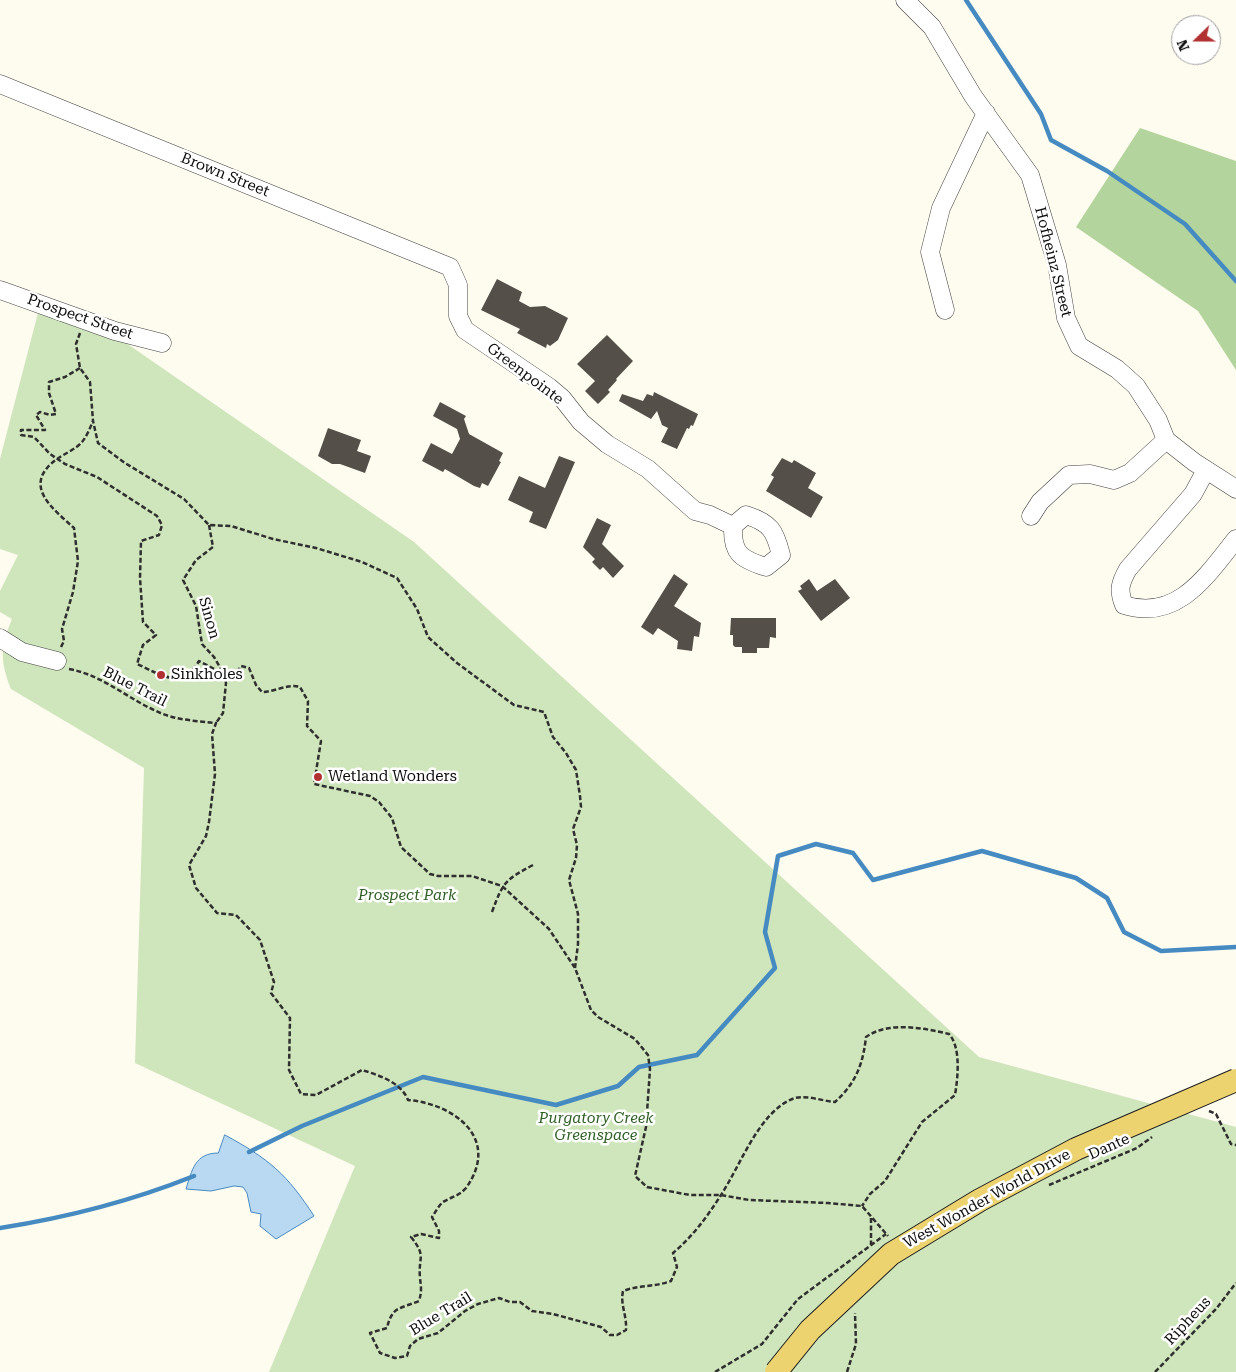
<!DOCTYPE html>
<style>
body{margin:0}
#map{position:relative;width:1236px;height:1372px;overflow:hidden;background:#fefbef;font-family:"Roboto Serif",serif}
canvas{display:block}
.north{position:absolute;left:1171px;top:15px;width:50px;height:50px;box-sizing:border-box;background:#fff;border:1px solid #9e9e9e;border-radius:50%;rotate:248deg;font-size:14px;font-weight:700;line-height:20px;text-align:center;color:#0d0d0d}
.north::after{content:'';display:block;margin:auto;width:18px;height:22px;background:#b13132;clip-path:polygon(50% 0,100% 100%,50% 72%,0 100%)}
</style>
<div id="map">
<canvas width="1236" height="1372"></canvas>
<div class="north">N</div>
</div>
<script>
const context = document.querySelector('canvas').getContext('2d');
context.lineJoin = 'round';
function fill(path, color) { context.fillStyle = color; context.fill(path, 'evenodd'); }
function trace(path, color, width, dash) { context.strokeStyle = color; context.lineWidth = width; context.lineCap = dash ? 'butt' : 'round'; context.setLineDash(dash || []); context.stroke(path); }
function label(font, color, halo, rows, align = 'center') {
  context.font = font + ' "Roboto Serif",serif'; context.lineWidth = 5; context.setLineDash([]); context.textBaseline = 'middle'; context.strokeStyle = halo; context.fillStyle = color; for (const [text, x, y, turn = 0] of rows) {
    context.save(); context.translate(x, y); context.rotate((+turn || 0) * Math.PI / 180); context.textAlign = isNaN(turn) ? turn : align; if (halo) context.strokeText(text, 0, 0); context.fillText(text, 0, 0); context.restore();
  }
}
fill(new Path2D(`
 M 39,309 L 58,319 L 126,343 L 414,542 L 979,1057 L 1236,1127 L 1236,1372 L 269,1372 L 355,1166 L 135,1063 L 144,768 L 11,689 C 0,661 0,647 12,619 L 0,612 L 0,591 L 18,555 L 0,549 L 0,459 Z`), '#cfe5bb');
fill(new Path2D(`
 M 1140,128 L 1236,161 L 1236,370 L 1198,311 L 1076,227 Z`), '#b3d49c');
const water = new Path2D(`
 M 225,1135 C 269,1159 287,1174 314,1216 L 276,1239 L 260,1226 L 261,1214 L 251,1212 L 247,1193 L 243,1187 L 234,1186 L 211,1191 L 186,1189 C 192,1170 195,1153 218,1153 Z`);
fill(water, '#b8d9f1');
trace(water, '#458bc1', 1);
trace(new Path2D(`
 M 966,0 L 1041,114 L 1051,140 L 1107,171 L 1185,224 L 1236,281
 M 249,1152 L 302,1126 L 423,1077 L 556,1105 L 618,1086 L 639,1067 L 697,1055 L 775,968 L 765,932 L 778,856 L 816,844 L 853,853 L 873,880 L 982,851 L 1076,878 L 1107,898 L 1124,932 L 1161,951 L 1236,947
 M 0,1228 C 64,1218 134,1200 194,1176`), '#458bc1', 4.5);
fill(new Path2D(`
 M 497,279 L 522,292 L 519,301 L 530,307 L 545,306 L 568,318 L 558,340 L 550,346 L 547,344 L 546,348 L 517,333 L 520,329 L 481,310 Z
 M 607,335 L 633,361 L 616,379 L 617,380 L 608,390 L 610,392 L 598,404 L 585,391 L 595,381 L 577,364 Z
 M 654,392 L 698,414 L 693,426 L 691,425 L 689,429 L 687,428 L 677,449 L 661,442 L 668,428 L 662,425 L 657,411 L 651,419 L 619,401 L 622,394 L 643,401 L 647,394 L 653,396 Z
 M 440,402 L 466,416 L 464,419 L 469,434 L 503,453 L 499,461 L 501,462 L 488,486 L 482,483 L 480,488 L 474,486 L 445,469 L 443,472 L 422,461 L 431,443 L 452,454 L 460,439 L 457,429 L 433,416 Z
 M 328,428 L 361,440 L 357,451 L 371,456 L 365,473 L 340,464 L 332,464 L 318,456 Z
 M 559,456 L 575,462 L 546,529 L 529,522 L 533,512 L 508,500 L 519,476 L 545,488 Z
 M 782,458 L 792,463 L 794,460 L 816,473 L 808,488 L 823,497 L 811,518 L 766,491 L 774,477 L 771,475 Z
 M 597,518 L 611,525 L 602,544 L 624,566 L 613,578 L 603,567 L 600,570 L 592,562 L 595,559 L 583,547 Z
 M 674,574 L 688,584 L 674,606 L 701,623 L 699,637 L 694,636 L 692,651 L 677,649 L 678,641 L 658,628 L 653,635 L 641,627 Z
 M 809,579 L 817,591 L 835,579 L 850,598 L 821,621 L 798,591 L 802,589 L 800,586 Z
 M 731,618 L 776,618 L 776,638 L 770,637 L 769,648 L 757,648 L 757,653 L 742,653 L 742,647 L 735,647 L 733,645 L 733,635 L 730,635 Z`), '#554f4a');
const minor = new Path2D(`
 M 905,0 L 932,27 L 973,96 L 1030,175 L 1057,265 L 1066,318 L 1079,346 L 1117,369 L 1136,386 L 1158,420 L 1166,440 L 1194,462 L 1236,489
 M 0,84 L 450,267 L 458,285 L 458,316 L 465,330 L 549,387 L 562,398 L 581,422 L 607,444 L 648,469 L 695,511 L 710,515 L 733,526 C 732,553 740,559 766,567 L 781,555 C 775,531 771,523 746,515 L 733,526
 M 0,290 L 115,331 L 162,343
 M 945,310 L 930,252 L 941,208 L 986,113
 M 1206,470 L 1193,494 L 1128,569 C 1120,583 1118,590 1124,605 C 1178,622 1207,575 1236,539
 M 1031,516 L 1040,502 L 1069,475 L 1090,474 L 1114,480 L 1130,473 L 1166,440
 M 0,638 L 22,652 L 57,661`);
trace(minor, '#404040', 19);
trace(new Path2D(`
 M 80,333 L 76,344 L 80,368 L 90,382 L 93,421 L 98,443 L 125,463 L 184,499 L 209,525 L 231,526 L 273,539 L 316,548 L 362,562 L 397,578 L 417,609 L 428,637 L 457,663 L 514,705 L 544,712 L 553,737 L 566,753 L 576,770 L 580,796 L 581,807 L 573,829 L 577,845 L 576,858 L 569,880 L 578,914 L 578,944 L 575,968
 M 80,368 L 65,377 L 49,382 L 49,393 L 56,414 L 50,415 L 40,412 L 36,415 L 45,430 L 21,430 L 21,435 L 34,437 L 50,454 L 65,464 L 97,477 L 157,516 L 162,525 L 159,535 L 141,541 L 140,578 L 143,622 L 156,635 L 143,645 L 137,664 C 160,674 181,691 199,661 L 226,675 L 236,673 L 241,666 L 249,668 L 256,685 L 262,692 C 275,692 289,683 300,687 L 308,701 L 307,726 L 321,741 L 314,784 L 370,796 L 379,802 L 392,818 L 401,847 L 430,874 L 438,876 L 472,876 L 502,886 L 549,929 L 575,968 L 591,1010 L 598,1017 L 635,1039 L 648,1055 L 650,1069 L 646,1127 L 635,1176 L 647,1187 L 690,1195 L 721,1195 L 749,1200 L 828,1203 L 862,1206 L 888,1236
 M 209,525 L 213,547 L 196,560 L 183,580 L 196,606 L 202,644 L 214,657 L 224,674 L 226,683 L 223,713 L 216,723
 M 61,647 L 64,641 L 62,629 L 73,592 L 78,561 L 74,528 C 52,508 21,485 57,459 C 64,454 76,449 82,442 C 87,436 90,428 93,421
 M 69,669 C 102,675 127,698 156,711 C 174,720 196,721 216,723 L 212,734 L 215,774 L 209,822 L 206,836 L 189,865 L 196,888 L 217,913 L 236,915 L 260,940 L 274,982 L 271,993 L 290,1018 L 289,1070 L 301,1094 L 316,1095 L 362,1070 C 378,1075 401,1082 408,1100 C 455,1104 501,1139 466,1188 C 459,1196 451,1197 443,1202 C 439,1205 435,1213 432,1217 L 439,1231 L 439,1238 L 421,1234 L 411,1237 C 427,1257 418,1256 420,1278 C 421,1287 422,1291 419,1301 C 400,1309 392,1306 387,1328 L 370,1333 L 380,1353 L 395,1358 L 407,1356 L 410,1346 L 418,1339 L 438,1333 L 465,1311 L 478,1304 L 499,1298 L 510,1302 L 520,1302 L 532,1311 L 553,1314 L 601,1327 L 610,1335 L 617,1335 L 626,1330 C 627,1315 620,1305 623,1291 C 639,1285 655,1287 671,1281 L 677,1267 L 673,1253 C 693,1236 707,1217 721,1195 C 740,1166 758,1115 790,1100 C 803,1093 821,1101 835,1102 C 856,1083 863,1064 866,1037 C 888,1021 924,1028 949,1034 C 961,1047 958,1077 955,1095 L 922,1122 L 885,1181 L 870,1194 L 862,1206
 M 492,912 C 503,882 505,880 533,865
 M 1209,1111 L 1216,1114 L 1231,1144 L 1236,1145
 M 1049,1185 L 1137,1148 L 1152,1137
 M 871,1218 L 871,1245
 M 715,1372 L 762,1344 L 798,1299 L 886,1234
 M 847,1372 L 856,1344 L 855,1313
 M 1155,1372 L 1216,1309 L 1236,1283`), '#2f2f2f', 2.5, [5, 2.5]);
trace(minor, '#fff', 18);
const majorBridge = new Path2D(`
 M 776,1372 L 810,1330 L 891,1254 L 980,1200 L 1076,1149 L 1236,1080`);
trace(majorBridge, '#1e1e1e', 24, []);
trace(majorBridge, '#ecd370', 22);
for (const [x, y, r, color] of [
 [161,675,5,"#b13132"],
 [318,777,5,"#b13132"]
]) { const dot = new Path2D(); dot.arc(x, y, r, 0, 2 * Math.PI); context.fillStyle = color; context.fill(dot); trace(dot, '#fff', 2); }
label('15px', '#0d0d0d', '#fff', [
 ["Brown Street",225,175,22],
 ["Hofheinz Street",1053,262,76],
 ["Prospect Street",80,317,19],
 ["Greenpointe",525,374,37],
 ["Sinon",209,618,74],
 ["Blue Trail",135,687,27],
 ["Dante",1109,1147,-24],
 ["West Wonder World Drive",987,1199,-29],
 ["Blue Trail",441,1314,-31],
 ["Ripheus",1188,1321,-47]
]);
label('15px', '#0d0d0d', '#fff', [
 ["Sinkholes",171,675],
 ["Wetland Wonders",328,777]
], 'left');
label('italic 15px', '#2d5f23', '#fff', [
 ["Prospect Park",407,896],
 ["Purgatory Creek",596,1119],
 ["Greenspace",596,1136]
]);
</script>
